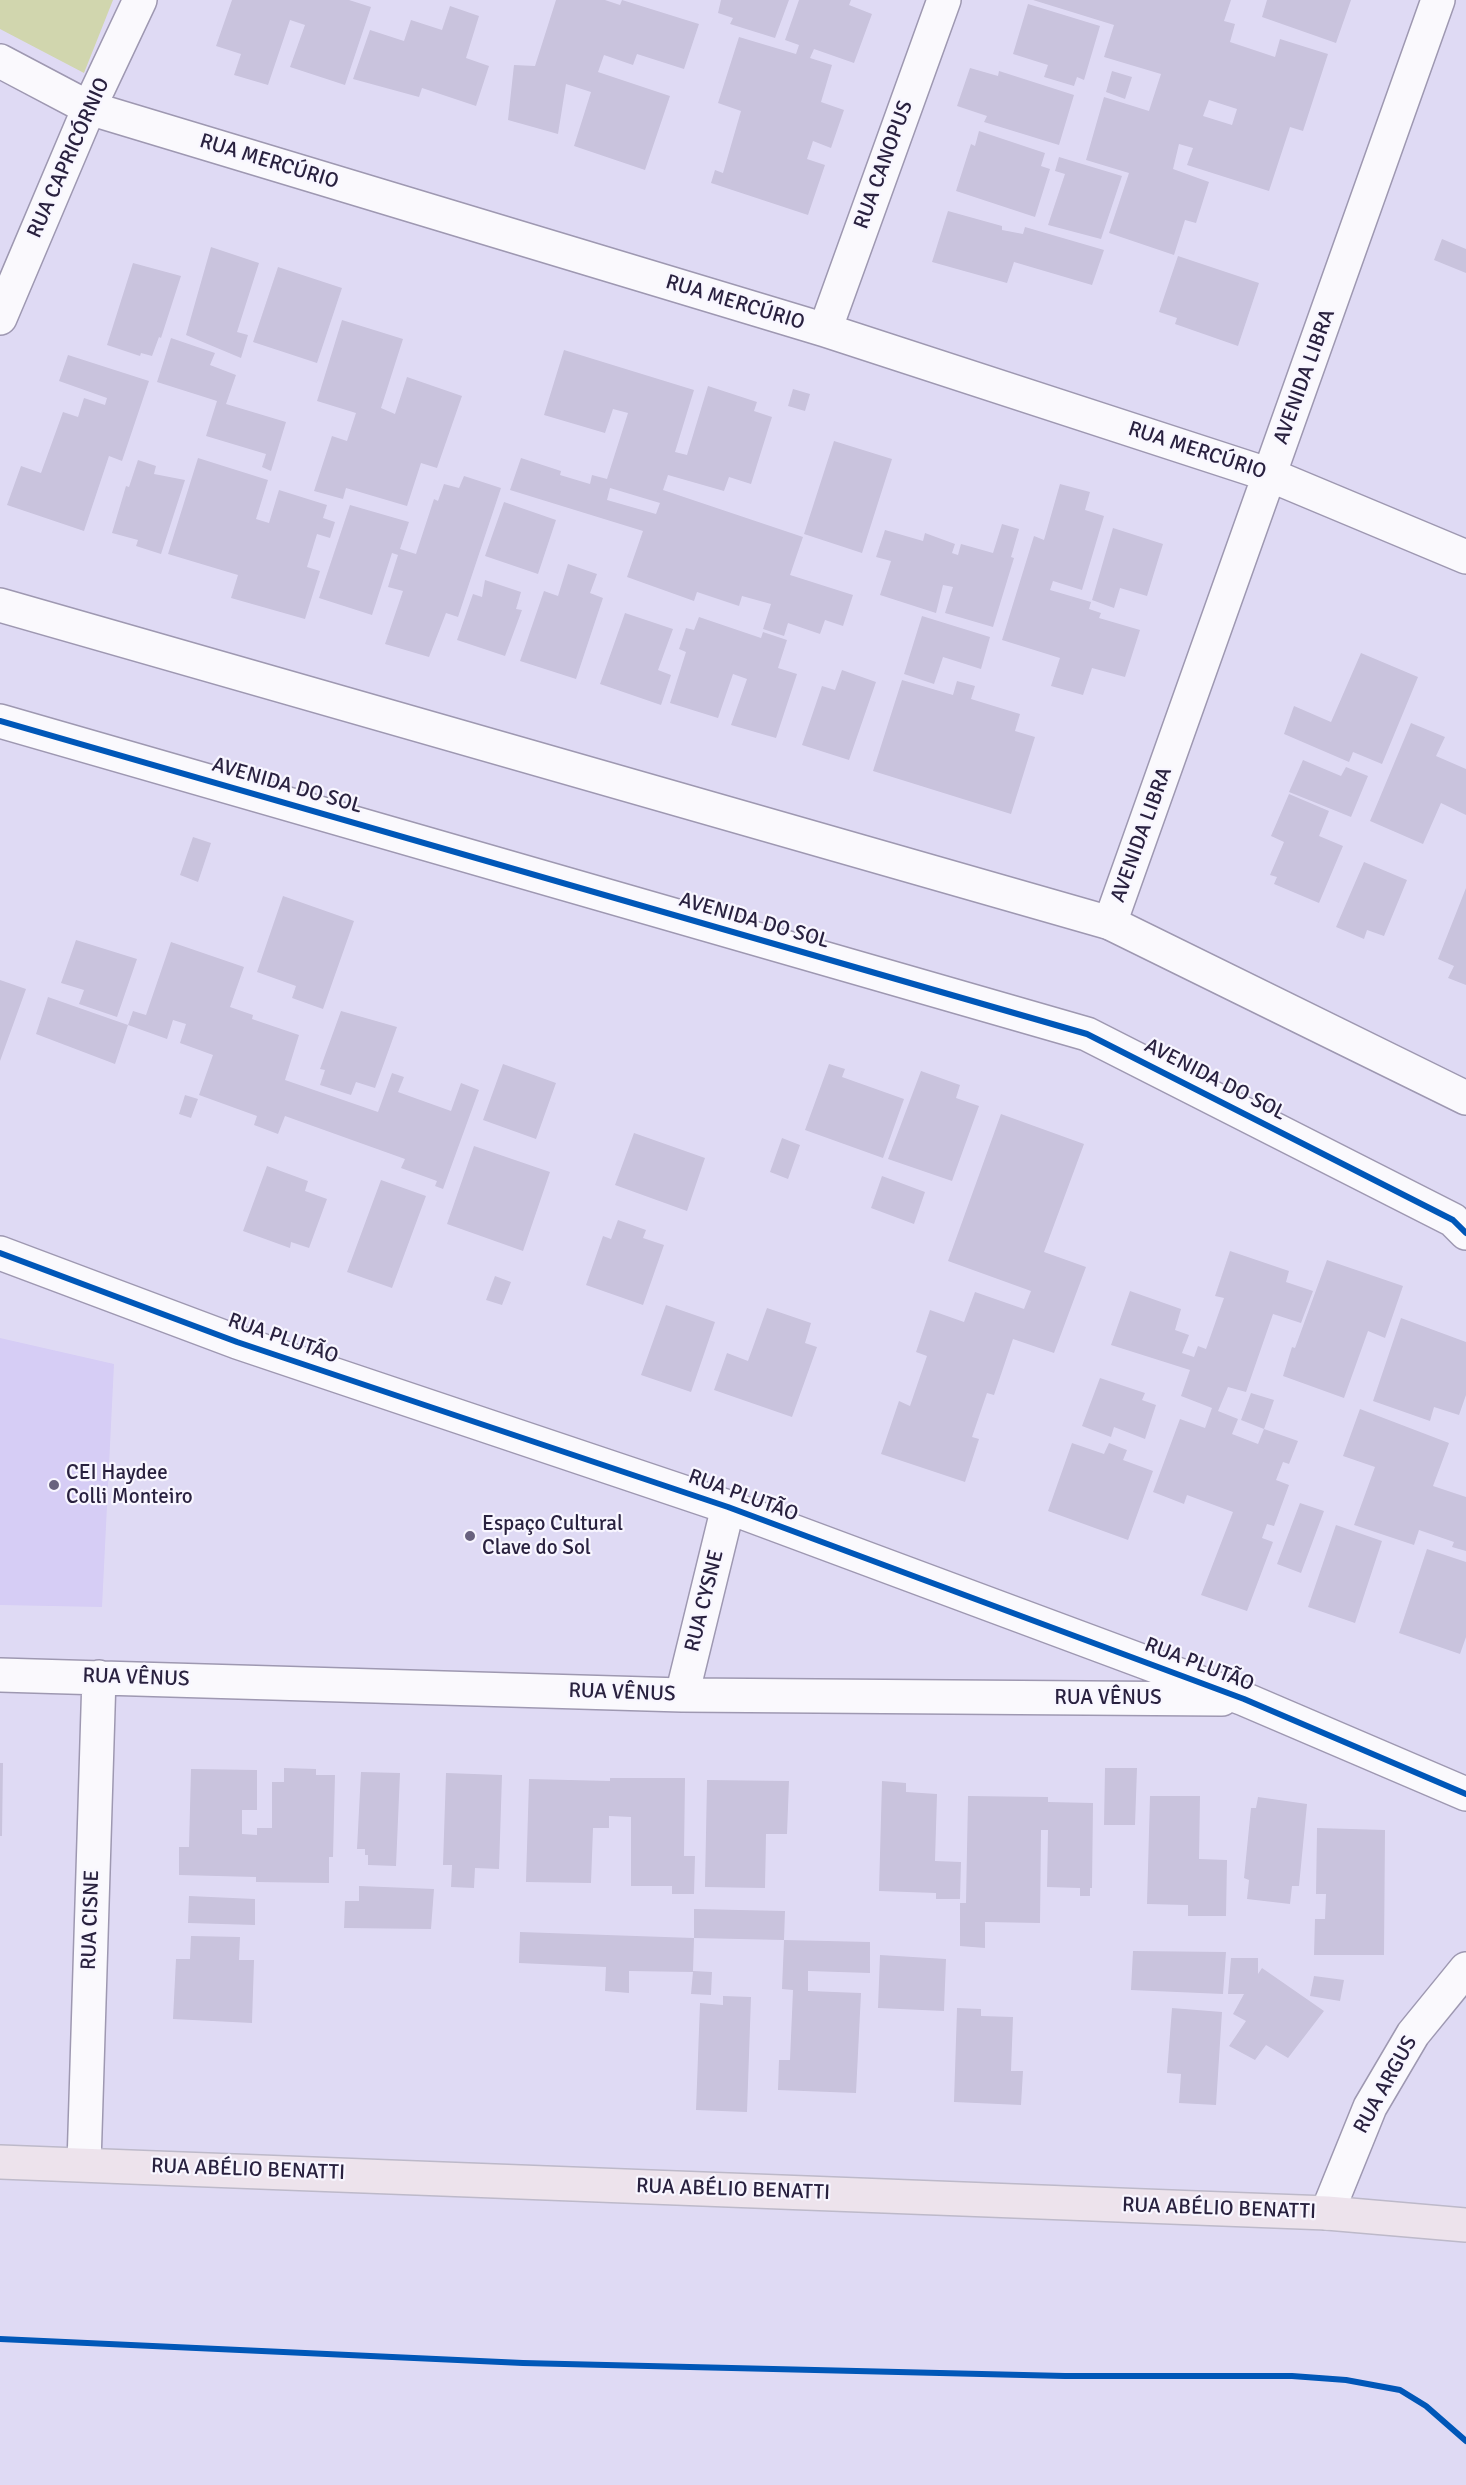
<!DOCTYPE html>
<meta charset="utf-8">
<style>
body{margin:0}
canvas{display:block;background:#dfdaf4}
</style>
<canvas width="1466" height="2485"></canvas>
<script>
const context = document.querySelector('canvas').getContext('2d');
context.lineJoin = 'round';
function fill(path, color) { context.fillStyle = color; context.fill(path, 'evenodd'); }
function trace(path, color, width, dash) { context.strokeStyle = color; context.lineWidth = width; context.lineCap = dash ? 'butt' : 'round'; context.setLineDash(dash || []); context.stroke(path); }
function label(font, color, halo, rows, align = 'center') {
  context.font = font + ' Signika,sans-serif'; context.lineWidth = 4.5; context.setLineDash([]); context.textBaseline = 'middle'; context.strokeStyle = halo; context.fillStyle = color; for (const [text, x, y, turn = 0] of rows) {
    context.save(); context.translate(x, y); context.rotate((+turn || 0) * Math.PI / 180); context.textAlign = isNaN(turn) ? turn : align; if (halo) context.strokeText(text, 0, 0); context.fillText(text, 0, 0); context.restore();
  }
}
fill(new Path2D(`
 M 0,1338 L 114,1364 L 102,1607 L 0,1605 Z`), '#d6cdf5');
fill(new Path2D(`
 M 0,0 L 113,0 L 84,73 L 0,29 Z`), '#d1d6ae');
fill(new Path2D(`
 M 232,0 L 349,0 L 371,7 L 345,85 L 290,67 L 305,25 L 290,20 L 268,85 L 234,75 L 241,54 L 216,46 Z
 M 556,0 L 605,0 L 620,5 L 622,0 L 699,24 L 684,69 L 637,54 L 633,65 L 604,55 L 598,72 L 670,96 L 645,170 L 574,146 L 591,92 L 566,84 L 558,134 L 508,120 L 514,65 L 535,66 Z
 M 721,0 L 789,0 L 775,38 L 730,24 L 733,18 L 718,13 Z
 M 799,0 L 851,0 L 849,5 L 872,14 L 854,63 L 814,49 L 810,58 L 832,65 L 821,102 L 844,110 L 831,148 L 813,141 L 807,159 L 825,165 L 808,215 L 711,183 L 715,170 L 723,173 L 741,111 L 718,103 L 739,37 L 796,54 L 799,45 L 785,40 Z
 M 1033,0 L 1231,0 L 1224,21 L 1235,24 L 1230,42 L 1275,57 L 1280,39 L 1328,54 L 1303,131 L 1290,127 L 1269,191 L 1187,165 L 1193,148 L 1179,144 L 1173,169 L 1209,182 L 1196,223 L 1185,220 L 1174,255 L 1109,233 L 1129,173 L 1086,160 L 1104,97 L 1149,111 L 1161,74 L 1104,57 L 1114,25 ZM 1209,100 L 1237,109 L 1232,125 L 1203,116 Z
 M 1267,0 L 1351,0 L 1336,43 L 1262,17 Z
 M 1028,4 L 1100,26 L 1084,80 L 1077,77 L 1074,86 L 1044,77 L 1048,65 L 1013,54 Z
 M 450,6 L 479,16 L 466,58 L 489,66 L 476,106 L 422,88 L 419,97 L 353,79 L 370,30 L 404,41 L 411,20 L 442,30 Z
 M 970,68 L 998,76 L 999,71 L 1074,95 L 1059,145 L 984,122 L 987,116 L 957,106 Z
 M 1112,71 L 1132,77 L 1125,99 L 1106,92 Z
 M 979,131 L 1045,153 L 1041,166 L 1050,169 L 1035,217 L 956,191 L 971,144 L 975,146 Z
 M 1059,157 L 1122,176 L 1101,239 L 1048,225 L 1065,174 L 1055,171 Z
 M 948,211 L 1002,226 L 1002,230 L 1023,234 L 1025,227 L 1104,250 L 1092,285 L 1014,262 L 1007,283 L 932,262 Z
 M 1442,239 L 1466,249 L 1466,273 L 1434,260 Z
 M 211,247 L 259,263 L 237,332 L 248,335 L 241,358 L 186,335 Z
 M 1178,256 L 1259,283 L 1238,346 L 1175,324 L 1177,318 L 1159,312 Z
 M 133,263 L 181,276 L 161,338 L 159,337 L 152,356 L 141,353 L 140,356 L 107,345 Z
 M 278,267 L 342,288 L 317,363 L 253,342 Z
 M 342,320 L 403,339 L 381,408 L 395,414 L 407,377 L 462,396 L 437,468 L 421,463 L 407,506 L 346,488 L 343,499 L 314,491 L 332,436 L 347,441 L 356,413 L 317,401 Z
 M 171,338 L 215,353 L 210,365 L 236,375 L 226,404 L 286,422 L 271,471 L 262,467 L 266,454 L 206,436 L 217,401 L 157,382 Z
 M 564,350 L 694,390 L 675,452 L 687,455 L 708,386 L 757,402 L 754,411 L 772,417 L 751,484 L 729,477 L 724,491 L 668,475 L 663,490 L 803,537 L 790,575 L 853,595 L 843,626 L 825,620 L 820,634 L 788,623 L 784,636 L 763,629 L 771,604 L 742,596 L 739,606 L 697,592 L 694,601 L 627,577 L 643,531 L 510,490 L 521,458 L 561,471 L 560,475 L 590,484 L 592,475 L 607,479 L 628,413 L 613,409 L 605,433 L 544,415 ZM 610,488 L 660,503 L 656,514 L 607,500 Z
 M 68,355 L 149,381 L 122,461 L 109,456 L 84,531 L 7,505 L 21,466 L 41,473 L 63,412 L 78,417 L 84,398 L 105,405 L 107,398 L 59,381 Z
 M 793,389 L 810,394 L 805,411 L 788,406 Z
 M 834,441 L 892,459 L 862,553 L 804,534 Z
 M 198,458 L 268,480 L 256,519 L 269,523 L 279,490 L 327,505 L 323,518 L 335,522 L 330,538 L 317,534 L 307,567 L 320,571 L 305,619 L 231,598 L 238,575 L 168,554 Z
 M 138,460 L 156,466 L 154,474 L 185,480 L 161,554 L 136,546 L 138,540 L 112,533 L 126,486 L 129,487 Z
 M 464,476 L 501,488 L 458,617 L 446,613 L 429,657 L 385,644 L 403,591 L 388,587 L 398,555 L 392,553 L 372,615 L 319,598 L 350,505 L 409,522 L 400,549 L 416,554 L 434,499 L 438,501 L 444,484 L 459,488 Z
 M 1060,484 L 1090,492 L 1085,510 L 1104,516 L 1082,590 L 1053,581 L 1050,590 L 1091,602 L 1089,609 L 1101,613 L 1099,618 L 1140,630 L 1125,677 L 1092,668 L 1083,695 L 1051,686 L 1060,658 L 1002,640 L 1034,536 L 1044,540 Z
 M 504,502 L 556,520 L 538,574 L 485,556 Z
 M 1002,524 L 1019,529 L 1011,557 L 1014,558 L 993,627 L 945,613 L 953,587 L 943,585 L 936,613 L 880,595 L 891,561 L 876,557 L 885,530 L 923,541 L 925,533 L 955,544 L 952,553 L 958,555 L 961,544 L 993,553 Z
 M 1113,528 L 1163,544 L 1147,596 L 1120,588 L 1114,608 L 1092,600 Z
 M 568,564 L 597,574 L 590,593 L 603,598 L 576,679 L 520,661 L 544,591 L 558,596 Z
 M 485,580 L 521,592 L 516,609 L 522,610 L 505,656 L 457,640 L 473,594 L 482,597 Z
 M 625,613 L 673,629 L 658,670 L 671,675 L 661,705 L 600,684 Z
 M 922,616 L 990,637 L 981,669 L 943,657 L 934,684 L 904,674 Z
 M 699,617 L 761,638 L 763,632 L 787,640 L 778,668 L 797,674 L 776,738 L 731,725 L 747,679 L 733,674 L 718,718 L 670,703 L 686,652 L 679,649 L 686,628 L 694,630 Z
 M 1361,653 L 1418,677 L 1382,764 L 1353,752 L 1349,762 L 1284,734 L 1294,706 L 1331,722 Z
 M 842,670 L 876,682 L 849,760 L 802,745 L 822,686 L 835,690 Z
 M 902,680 L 953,695 L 957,681 L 975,686 L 971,699 L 1020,714 L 1015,731 L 1035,737 L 1011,814 L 873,771 Z
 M 1411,723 L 1445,737 L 1436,756 L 1466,769 L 1466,815 L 1441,803 L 1423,844 L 1370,821 Z
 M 1303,760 L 1341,776 L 1346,767 L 1368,776 L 1351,817 L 1289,792 Z
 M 1289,794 L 1329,811 L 1319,836 L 1343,846 L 1319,903 L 1274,884 L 1277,877 L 1270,875 L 1284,842 L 1271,836 Z
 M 193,837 L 211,843 L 198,882 L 180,875 Z
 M 1364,862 L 1407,880 L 1384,936 L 1367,930 L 1364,939 L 1336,927 Z
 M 1466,888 L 1466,985 L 1448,978 L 1454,966 L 1438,959 Z
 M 283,896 L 354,921 L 323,1009 L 292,998 L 296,986 L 257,972 Z
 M 76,940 L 137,959 L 117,1017 L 79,1004 L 84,990 L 61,983 Z
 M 171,942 L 244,967 L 230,1007 L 253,1015 L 252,1019 L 299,1035 L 285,1080 L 378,1112 L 392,1073 L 404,1077 L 398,1092 L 451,1111 L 461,1083 L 479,1090 L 443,1189 L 435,1186 L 437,1181 L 401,1168 L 405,1159 L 285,1116 L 278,1134 L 254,1125 L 257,1116 L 199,1095 L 213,1055 L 180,1043 L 186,1024 L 173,1020 L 167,1039 L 128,1025 L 133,1011 L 146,1015 Z
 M 0,980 L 26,989 L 0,1061 Z
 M 48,997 L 128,1025 L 115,1064 L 36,1034 Z
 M 341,1011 L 397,1027 L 375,1088 L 356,1082 L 351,1095 L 320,1085 L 325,1070 L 320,1069 Z
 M 503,1064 L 556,1083 L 536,1139 L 483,1120 Z
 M 829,1064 L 845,1069 L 842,1077 L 904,1099 L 883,1158 L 805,1130 Z
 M 921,1071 L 960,1085 L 956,1098 L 979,1106 L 952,1181 L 888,1159 Z
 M 185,1095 L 198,1099 L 191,1118 L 179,1114 Z
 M 1001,1114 L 1084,1144 L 1044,1252 L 1086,1267 L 1054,1353 L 1013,1339 L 994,1395 L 987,1393 L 972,1437 L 979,1439 L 965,1482 L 881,1454 L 899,1401 L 910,1406 L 927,1356 L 916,1352 L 930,1310 L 964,1322 L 975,1292 L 1024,1309 L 1031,1291 L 948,1261 Z
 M 634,1133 L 705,1158 L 687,1211 L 615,1185 Z
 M 782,1138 L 800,1145 L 788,1179 L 770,1172 Z
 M 474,1146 L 550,1172 L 523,1251 L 447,1224 Z
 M 267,1166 L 308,1181 L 305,1191 L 327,1199 L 309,1248 L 291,1242 L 290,1248 L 243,1231 Z
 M 882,1176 L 925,1192 L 914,1224 L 871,1208 Z
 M 381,1180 L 426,1196 L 392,1288 L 347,1272 Z
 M 618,1220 L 646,1230 L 643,1238 L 664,1245 L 643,1305 L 586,1285 L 603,1236 L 611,1239 Z
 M 1230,1251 L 1289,1271 L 1286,1282 L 1313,1291 L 1301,1323 L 1273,1314 L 1246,1392 L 1228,1387 L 1218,1411 L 1238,1419 L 1232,1434 L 1258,1444 L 1264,1429 L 1298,1441 L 1289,1464 L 1283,1462 L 1276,1480 L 1289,1485 L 1274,1526 L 1267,1524 L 1262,1538 L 1273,1542 L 1247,1611 L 1201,1595 L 1233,1512 L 1187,1495 L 1184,1504 L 1153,1492 L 1180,1419 L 1205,1428 L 1212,1408 L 1181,1396 L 1190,1370 L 1111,1345 L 1130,1291 L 1181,1309 L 1175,1330 L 1189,1335 L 1182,1353 L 1194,1357 L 1198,1346 L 1206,1349 L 1224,1298 L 1215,1296 Z
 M 1327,1260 L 1403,1286 L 1385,1338 L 1368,1331 L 1344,1398 L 1283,1376 L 1292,1347 L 1295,1348 Z
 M 495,1276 L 511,1282 L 502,1305 L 486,1300 Z
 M 666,1305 L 715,1322 L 691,1392 L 641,1375 Z
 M 767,1308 L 811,1323 L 805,1343 L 817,1347 L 792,1417 L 714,1390 L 727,1353 L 748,1361 Z
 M 1401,1318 L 1466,1342 L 1466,1395 L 1459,1415 L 1434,1407 L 1430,1421 L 1373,1401 Z
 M 1100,1378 L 1145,1393 L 1142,1400 L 1156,1405 L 1145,1439 L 1114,1427 L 1111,1437 L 1082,1426 Z
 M 1251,1393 L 1274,1400 L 1264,1429 L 1241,1420 Z
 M 1360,1409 L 1449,1443 L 1433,1486 L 1466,1497 L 1466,1551 L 1452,1547 L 1454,1542 L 1419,1530 L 1414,1545 L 1354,1525 L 1375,1467 L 1343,1456 Z
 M 1072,1443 L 1104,1454 L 1109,1443 L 1127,1450 L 1123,1460 L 1153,1471 L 1128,1540 L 1048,1511 Z
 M 1300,1503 L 1324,1511 L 1301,1573 L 1277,1564 Z
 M 1336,1525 L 1382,1541 L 1355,1623 L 1308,1607 Z
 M 1427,1549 L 1466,1562 L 1466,1637 L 1460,1654 L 1399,1633 Z
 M 0,1763 L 3,1763 L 2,1836 L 0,1836 Z
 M 284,1768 L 316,1769 L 316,1775 L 335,1775 L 333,1857 L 329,1857 L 329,1883 L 256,1882 L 256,1877 L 179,1875 L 179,1847 L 189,1847 L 191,1769 L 257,1770 L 257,1810 L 242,1810 L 242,1834 L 257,1835 L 257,1828 L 272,1828 L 272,1782 L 284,1782 Z
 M 1105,1768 L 1137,1768 L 1135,1825 L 1104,1825 Z
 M 361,1772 L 400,1773 L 396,1866 L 368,1865 L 368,1855 L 365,1855 L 365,1849 L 357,1849 Z
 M 446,1773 L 502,1775 L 499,1869 L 475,1868 L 474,1888 L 451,1887 L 452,1865 L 443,1865 Z
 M 610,1778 L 685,1778 L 684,1856 L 695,1856 L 694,1894 L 672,1894 L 672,1886 L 631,1886 L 631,1817 L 609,1816 L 609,1828 L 593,1828 L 591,1883 L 526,1882 L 529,1779 L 610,1781 Z
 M 707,1780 L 789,1781 L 787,1834 L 766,1834 L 765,1888 L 705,1887 Z
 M 882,1781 L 906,1783 L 906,1792 L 937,1794 L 935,1861 L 961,1862 L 960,1899 L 936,1899 L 936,1893 L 879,1891 Z
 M 968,1796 L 1048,1797 L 1048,1802 L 1093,1803 L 1092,1888 L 1090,1888 L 1090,1896 L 1080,1896 L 1080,1888 L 1047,1887 L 1048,1830 L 1041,1830 L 1040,1923 L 985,1922 L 985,1948 L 960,1946 L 960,1903 L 966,1903 Z
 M 1150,1796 L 1200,1796 L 1199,1859 L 1227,1860 L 1226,1916 L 1188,1916 L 1188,1905 L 1147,1904 Z
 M 1258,1797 L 1307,1804 L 1299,1886 L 1292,1886 L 1290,1904 L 1247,1899 L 1249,1880 L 1244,1878 L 1251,1808 L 1256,1808 Z
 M 1317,1828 L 1385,1830 L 1384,1955 L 1314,1955 L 1315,1919 L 1325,1919 L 1326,1894 L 1316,1894 Z
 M 359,1886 L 434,1889 L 431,1929 L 344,1928 L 345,1901 L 359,1901 Z
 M 189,1896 L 255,1899 L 255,1925 L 188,1923 Z
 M 694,1909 L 785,1911 L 784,1940 L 694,1938 Z
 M 520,1932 L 694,1938 L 693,1971 L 712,1972 L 711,1995 L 691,1994 L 693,1972 L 629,1971 L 629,1993 L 605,1991 L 606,1967 L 519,1963 Z
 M 191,1936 L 240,1937 L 239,1960 L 254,1960 L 252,2023 L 173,2019 L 176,1959 L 190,1959 Z
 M 784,1940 L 870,1942 L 870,1973 L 808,1971 L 808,1991 L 861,1993 L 856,2093 L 778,2090 L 779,2060 L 790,2060 L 793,1990 L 782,1989 Z
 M 1133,1951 L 1226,1952 L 1223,1994 L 1131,1990 Z
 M 880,1955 L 946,1959 L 944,2011 L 878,2008 Z
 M 1231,1958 L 1258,1958 L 1258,1974 L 1262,1968 L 1324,2011 L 1288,2058 L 1266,2045 L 1255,2060 L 1229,2046 L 1246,2021 L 1233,2014 L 1244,1994 L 1228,1994 Z
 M 1314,1976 L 1344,1980 L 1340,2001 L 1310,1996 Z
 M 723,1996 L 751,1997 L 747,2112 L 696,2110 L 700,2003 L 723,2005 Z
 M 957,2008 L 981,2009 L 981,2016 L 1013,2017 L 1011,2071 L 1023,2071 L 1021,2105 L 954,2102 Z
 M 1172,2008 L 1222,2012 L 1216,2105 L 1179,2103 L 1181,2074 L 1167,2073 Z`), '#c9c3dd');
const street = new Path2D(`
 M 0,61 L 89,108 L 825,330 L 1270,475 L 1466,557
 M 0,318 L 89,108 L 140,0
 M 825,330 L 944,0
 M 1110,923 L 1438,0
 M 0,1253 L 237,1342 L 728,1507 L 1244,1699 L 1466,1794
 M 0,1675 L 682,1695 L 1222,1699
 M 682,1695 L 728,1507
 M 84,2164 L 99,1677`);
const secondary = new Path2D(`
 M 0,605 L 1110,923 L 1466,1098
 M 0,721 L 1087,1034 L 1453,1220 L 1466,1233
 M 1327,2213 L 1370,2107 L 1413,2034 L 1466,1969`);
const primary = new Path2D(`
 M 0,2162 L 1327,2213 L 1466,2225`);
trace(street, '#9e98b1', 36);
trace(secondary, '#9e98b1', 36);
trace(primary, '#bdb9c9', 36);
trace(street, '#faf9fd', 33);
trace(secondary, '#faf9fd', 33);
trace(primary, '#ede3ec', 33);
trace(new Path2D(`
 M 0,721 L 1087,1034 L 1453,1220 L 1466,1233
 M 0,1253 L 237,1342 L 728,1507 L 1244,1699 L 1466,1794
 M 0,2339 L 523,2363 L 1065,2376 L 1292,2376 L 1346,2380 L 1400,2390 L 1426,2406 L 1466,2441`), '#0057b8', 6);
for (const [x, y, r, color] of [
 [54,1485,6,"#69627e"],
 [470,1536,6,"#69627e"]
]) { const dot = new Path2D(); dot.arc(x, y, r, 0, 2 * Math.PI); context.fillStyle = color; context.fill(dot); trace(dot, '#f8f6ff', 2); }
label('21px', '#29213f', '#f8f6ff', [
 ["RUA CAPRICÓRNIO",69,158,-66],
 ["RUA MERCÚRIO",269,162,17],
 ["RUA CANOPUS",884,165,-70],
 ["RUA MERCÚRIO",735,303,17],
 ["AVENIDA LIBRA",1305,377,-70],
 ["RUA MERCÚRIO",1197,451,18],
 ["AVENIDA DO SOL",287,786,16],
 ["AVENIDA LIBRA",1142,835,-70],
 ["AVENIDA DO SOL",754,921,16],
 ["AVENIDA DO SOL",1215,1080,27],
 ["RUA PLUTÃO",283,1339,19],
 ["RUA PLUTÃO",743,1496,20],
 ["RUA CYSNE",705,1601,-76],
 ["RUA PLUTÃO",1199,1665,21],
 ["RUA VÊNUS",136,1678,2],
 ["RUA VÊNUS",622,1693,2],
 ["RUA VÊNUS",1108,1698],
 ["RUA CISNE",91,1920,-88],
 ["RUA ARGUS",1386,2085,-61],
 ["RUA ABÉLIO BENATTI",248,2170,2],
 ["RUA ABÉLIO BENATTI",733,2190,2],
 ["RUA ABÉLIO BENATTI",1219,2209,2]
]);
label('21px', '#29213f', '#f8f6ff', [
 ["CEI Haydee",66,1473],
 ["Colli Monteiro",66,1497],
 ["Espaço Cultural",482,1524],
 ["Clave do Sol",482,1548]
], 'left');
</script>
